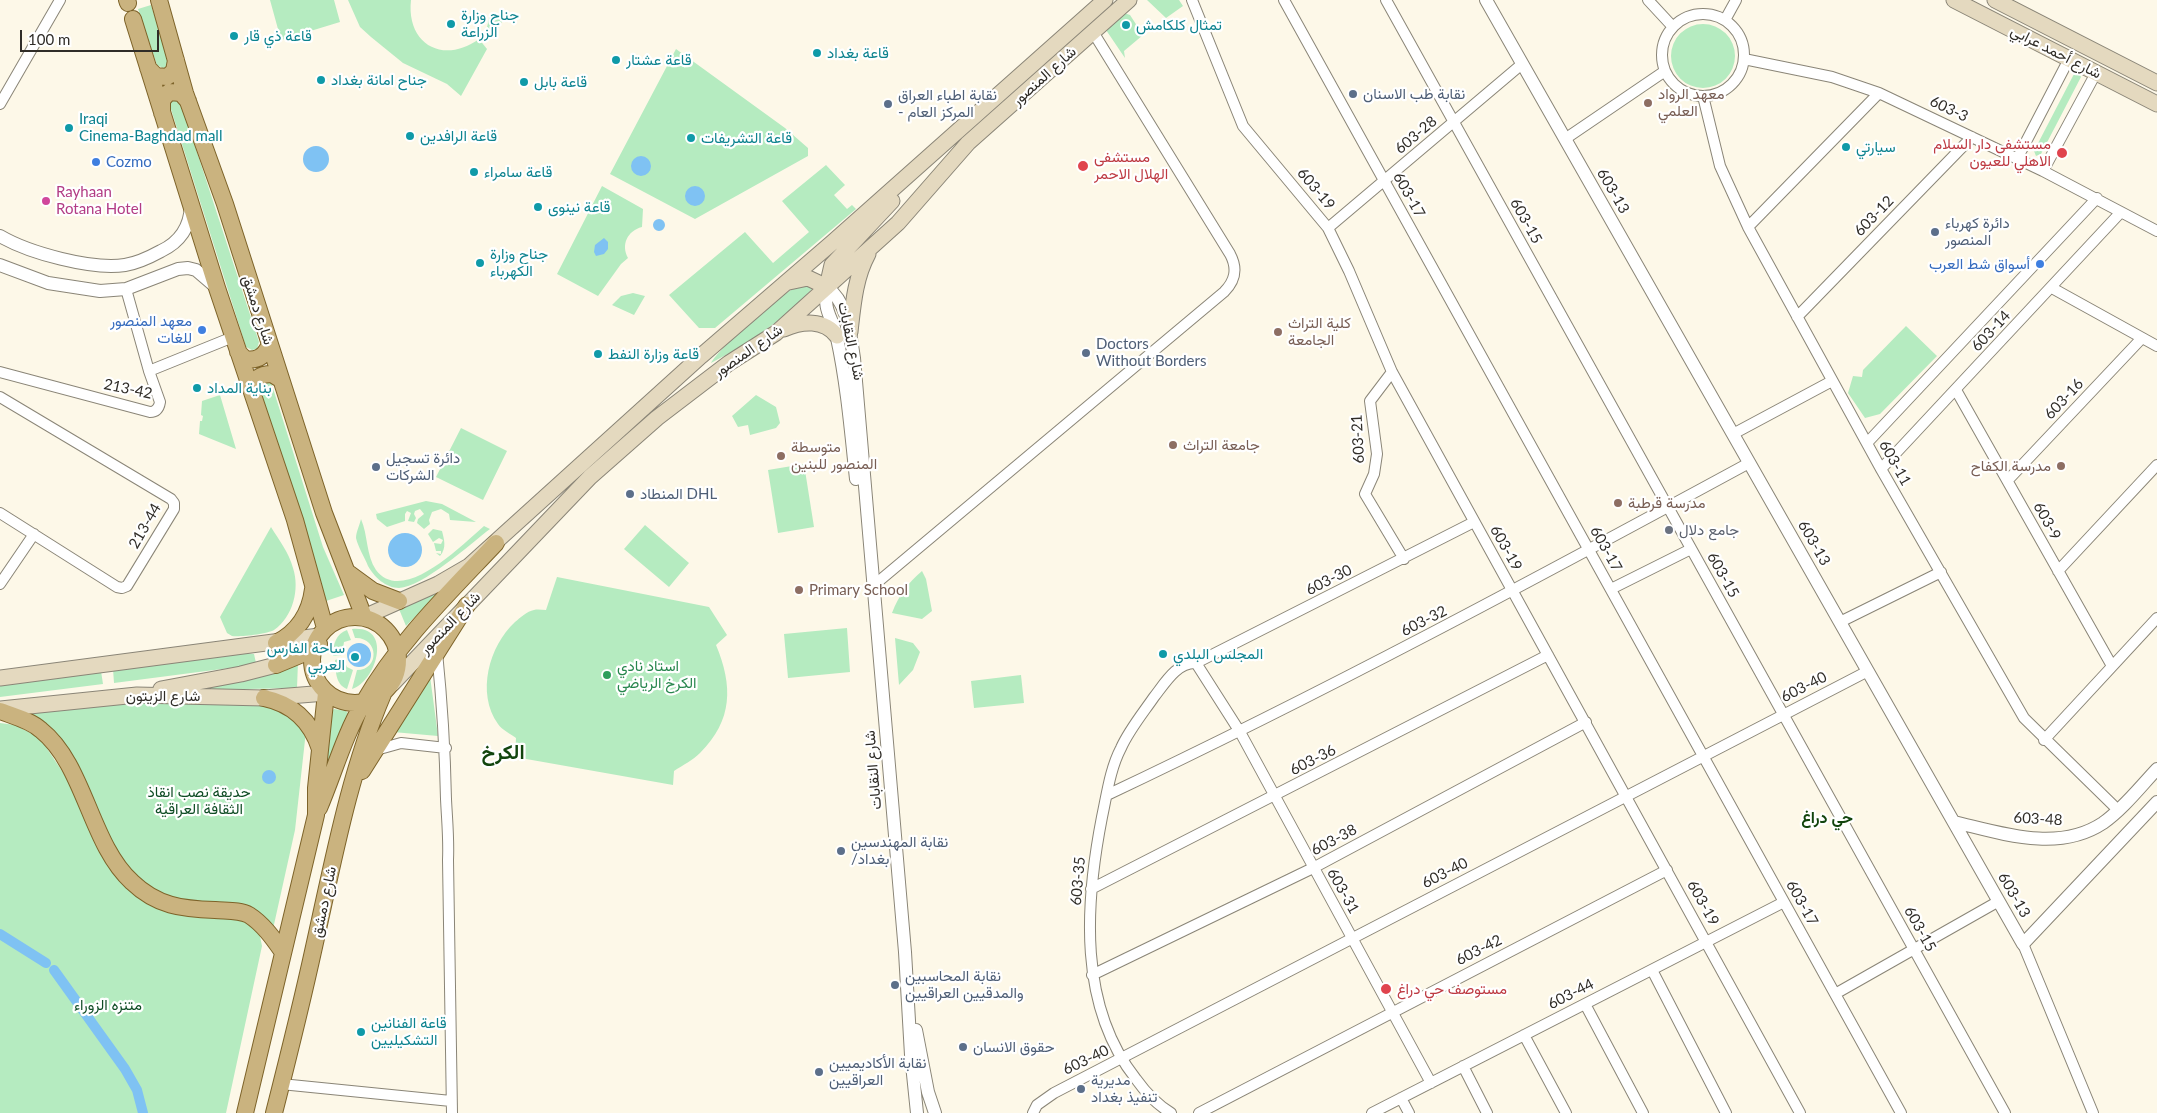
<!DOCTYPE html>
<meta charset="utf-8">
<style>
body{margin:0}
#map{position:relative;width:2157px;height:1113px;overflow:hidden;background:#fdf8e8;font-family:Lato,sans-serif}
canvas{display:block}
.scale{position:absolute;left:20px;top:30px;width:139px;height:22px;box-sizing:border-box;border:2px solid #302d28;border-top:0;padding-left:6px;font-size:15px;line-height:18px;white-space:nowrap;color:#302d28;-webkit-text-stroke:4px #fff;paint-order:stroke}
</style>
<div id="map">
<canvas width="2157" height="1113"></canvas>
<div class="scale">100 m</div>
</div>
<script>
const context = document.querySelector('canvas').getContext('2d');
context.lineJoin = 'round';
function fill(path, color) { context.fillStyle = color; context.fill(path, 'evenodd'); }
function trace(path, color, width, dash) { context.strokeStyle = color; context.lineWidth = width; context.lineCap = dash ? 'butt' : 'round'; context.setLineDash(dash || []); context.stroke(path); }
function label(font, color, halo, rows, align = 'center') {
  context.font = font + ' Lato,Vazirmatn,sans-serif'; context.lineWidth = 4.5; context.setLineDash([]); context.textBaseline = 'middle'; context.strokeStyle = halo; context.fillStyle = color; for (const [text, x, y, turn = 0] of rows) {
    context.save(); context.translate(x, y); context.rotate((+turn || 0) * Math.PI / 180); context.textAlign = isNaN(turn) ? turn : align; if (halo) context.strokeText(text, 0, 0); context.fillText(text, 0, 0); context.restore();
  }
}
fill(new Path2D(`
 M 270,0 L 334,0 L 340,22 L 281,40 Z
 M 348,0 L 411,0 C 406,44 443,65 479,39 L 487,49 L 461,96 L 447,84 L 403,63 L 371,37 L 360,27 Z
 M 1147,0 L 1179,0 L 1183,6 L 1166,18 Z
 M 151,5 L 169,61 L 167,67 L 163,68 L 157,65 L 138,9 Z
 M 1124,13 L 1130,15 L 1143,35 L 1124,51 L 1125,58 L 1106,30 Z
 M 490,15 L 506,15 L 493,37 L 490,35 L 490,30 L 487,27 Z
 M1671 56a32 32 0 1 1 64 0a32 32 0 1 1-64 0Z
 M 676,49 L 785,128 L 808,148 L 808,156 L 695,219 L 610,174 Z
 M 2077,72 L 2079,73 L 2081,77 L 2041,154 L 2036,156 L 2034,151 L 2074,74 Z
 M 171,98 L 180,100 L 259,342 L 257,349 L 252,350 L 246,347 L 169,103 Z
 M 826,165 L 845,185 L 834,195 L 847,209 L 852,205 L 856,209 L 715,328 L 699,328 L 669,295 L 745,232 L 773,263 L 809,232 L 782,201 Z
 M 602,186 L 643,209 L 642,227 C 627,231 621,245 628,258 L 621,264 L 598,296 L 557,274 Z
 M 810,285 L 813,288 C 785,319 748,344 711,363 C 720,347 775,300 791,290 C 796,287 804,286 810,285 Z
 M 633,293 L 645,296 L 634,315 L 612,305 L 621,296 Z
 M 1906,326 L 1937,356 L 1880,414 L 1865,418 L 1848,393 L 1853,376 L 1862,377 L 1863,370 Z
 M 259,382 L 271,382 L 323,547 L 344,595 L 323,602 L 258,387 Z
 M 220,395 L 236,449 L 199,434 L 200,421 L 202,421 L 203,416 L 201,415 L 202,401 Z
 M 756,395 L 776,407 L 780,423 L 776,428 L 750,435 L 748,425 L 738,427 L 732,416 Z
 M 461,428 L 507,451 L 483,500 L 436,477 Z
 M 804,464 L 814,527 L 778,533 L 768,470 Z
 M 426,501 L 442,504 L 476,522 L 450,520 L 449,514 L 441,509 L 432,512 L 429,520 L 430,524 L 424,529 L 417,523 L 418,519 L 424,514 L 420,509 L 415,511 L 414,514 L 416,518 L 414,522 L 408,521 L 411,513 L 407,511 L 405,514 L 405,521 L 387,527 L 377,519 L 376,514 Z
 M 361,519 C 368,535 366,555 376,570 C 403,606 463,544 484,526 L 490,529 C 470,544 423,587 399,588 C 386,588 374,577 368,566 C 365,558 358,547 356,538 C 356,532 360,524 361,519 Z
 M 645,525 L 689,563 L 669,587 L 624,549 Z
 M 271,527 C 279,540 289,553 293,568 C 300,589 293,617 274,630 C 267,634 241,637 232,636 L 227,633 L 220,617 Z
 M 433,529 L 442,531 C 444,539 447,548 440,556 L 436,553 L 441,554 L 441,551 L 436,551 L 434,543 L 441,544 L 443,540 L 439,538 L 433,542 L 428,534 Z
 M 922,571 L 926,579 L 932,611 L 922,619 L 892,613 C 899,595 907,584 922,571 Z
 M 557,577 L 709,607 L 727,635 L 716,645 C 733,686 733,720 700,753 C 693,760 683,765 674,771 L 673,785 L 515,757 L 516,738 C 511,734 502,730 498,724 C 476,693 489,646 515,622 C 520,618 527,611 534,610 C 538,609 542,610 546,610 Z
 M 445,586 L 406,626 L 399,609 Z
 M 847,628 L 850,672 L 788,678 L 784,634 Z
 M 352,629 C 394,625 376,682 352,689 L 357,670 C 380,670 379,637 355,638 Z
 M 347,630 L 351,640 L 344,642 L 342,655 L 333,656 C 333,644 336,634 347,630 Z
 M 895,638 L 913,643 L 920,652 L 913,670 L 899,685 Z
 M 241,653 L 254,654 L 256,663 L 245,666 L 114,683 L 113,669 Z
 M 343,658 L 347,667 L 353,670 L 347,689 C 335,684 336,671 335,660 Z
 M 298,662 L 297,688 L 197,690 Z
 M 101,671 L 103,684 L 0,697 L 0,685 Z
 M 1021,675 L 1024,703 L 974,708 L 971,681 Z
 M 430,676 L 438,736 L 393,732 Z
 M 122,702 L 275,705 L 306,731 L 295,830 L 273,929 L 159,894 L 136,879 L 25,709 Z
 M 334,709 L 346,711 L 349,714 L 324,771 L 332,711 Z
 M 0,723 L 15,725 L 40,738 L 68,780 L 121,883 L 146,903 L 244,918 L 259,931 L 262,946 L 226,1113 L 0,1113 Z`), '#b5ebc0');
fill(new Path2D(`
 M303 159a13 13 0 1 1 26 0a13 13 0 1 1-26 0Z
 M631 166a10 10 0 1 1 20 0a10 10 0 1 1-20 0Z
 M685 196a10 10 0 1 1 20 0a10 10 0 1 1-20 0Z
 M653 225a6 6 0 1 1 12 0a6 6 0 1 1-12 0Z
 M 604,238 L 608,242 L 608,249 L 604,254 L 596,256 L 594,252 L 595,245 Z
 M388 550a17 17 0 1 1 34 0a17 17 0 1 1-34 0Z
 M347 655a12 12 0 1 1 24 0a12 12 0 1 1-24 0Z
 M262 777a7 7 0 1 1 14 0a7 7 0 1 1-14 0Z`), '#7fc2f3');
trace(new Path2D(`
 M 0,934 L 46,963
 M 54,970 L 125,1069 L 137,1090 L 143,1113`), '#7fc2f3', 10);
const minor = new Path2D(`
 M 1192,0 L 1243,126 L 1328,228 L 1349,271 L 1392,372 L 1800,1113
 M 1284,0 L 1901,1113
 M 1386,0 L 2005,1113
 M 1648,0 L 1673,27
 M1662 55a41 41 0 1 1 82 0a41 41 0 1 1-82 0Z
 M 1725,20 L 1736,0
 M 1744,59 L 1832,77 L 1879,93 L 2043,171 L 2157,231
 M 1703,96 L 1720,166 L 1748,227 L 1881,469 L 2024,718 L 2118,810
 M 0,104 L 60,0
 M 1565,139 L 1665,71
 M 2017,159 L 2069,59
 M 2043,171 L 2096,73
 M 1748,227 L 1879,93
 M 1328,228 L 1522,64
 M 2052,288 L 2157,346
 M 1797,317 L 1972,137
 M 149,371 L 233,337
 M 0,372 L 150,412 C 156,412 159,408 160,402 L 149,371 L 126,289
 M 1392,372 L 1370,401 L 1377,454 L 1374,474 L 1365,494 L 1404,559
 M 1956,390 L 2112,666
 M 0,397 L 171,499 L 174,503 L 174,509 L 127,586 L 122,588 L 117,587 L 0,513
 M 1733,434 L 1832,381
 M 1867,443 L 2097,198
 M 1881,469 L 2121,212
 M 2008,480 L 2142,338
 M 2058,571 L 2157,465
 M 0,584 L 34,534
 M 873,586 L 1224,292 C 1235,281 1238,269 1230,254 L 1093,32
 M 1611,589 L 1691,549
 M 1840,622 L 1941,572
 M 437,652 C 442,701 445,749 446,799 C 447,820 449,839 448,860 L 452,1113
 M 1196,663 L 1240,732 L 1431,1083
 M 2044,740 L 2157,618
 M 376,750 L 401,743 L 446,748
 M 1107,795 C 1325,692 1537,578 1749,463
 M 1091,889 L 1548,655
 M 2023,944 L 2093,1113
 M 1652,970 L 1726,1113
 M 1092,975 L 1313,868 L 1586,722
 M 1835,994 L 1999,901
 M 1585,1004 L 1643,1113
 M 1524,1035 L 1566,1113
 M 1463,1066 L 1487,1113
 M 281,1084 L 451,1101
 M 1401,1098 L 1409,1113
 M 1033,1113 L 1037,1105 L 1054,1093 L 1868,671
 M 1171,1113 C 1156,1104 1146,1093 1136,1079 C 1078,1006 1085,904 1102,817 C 1107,794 1110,769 1121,748 C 1129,730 1143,713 1154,697 C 1165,683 1177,662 1196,663 L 1474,522
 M 1199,1113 L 1667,870
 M 1372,1113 L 1784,902`);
const tertiary = new Path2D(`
 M 1486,0 L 2023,944 L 2157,802
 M 0,236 C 29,253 92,270 125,265 C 138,263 150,257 161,251 C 180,242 190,227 191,206
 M 0,265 L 48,283 L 100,291 L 126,289 L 178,269 L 188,268 L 196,270 L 217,288
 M 827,287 C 848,303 850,333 854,358 L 905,952 L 911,1055 L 917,1113
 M 827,287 C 823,313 832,315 837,338 C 847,384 851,432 856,479
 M 1954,822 C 2001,833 2058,853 2103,823 C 2123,809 2140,787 2157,769
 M 916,1030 L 928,1092 L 935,1113`);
const secondary = new Path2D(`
 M 1954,0 L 2157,104
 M 1995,0 L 2157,83
 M 789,282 L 808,278 L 827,287
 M 827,287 L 832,265 L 892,201
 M 784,329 C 802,321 824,319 837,336
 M 850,332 C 853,305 855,278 868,254
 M 364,617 L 438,584 L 469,566 L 701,356 L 833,242 L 1105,0
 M 0,678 L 319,636
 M 392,684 L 590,477 L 657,418 L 729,363 L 776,333 L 898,223 L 968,143 L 1129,0
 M 161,689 L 241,674 L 276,665 C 283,658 283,650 276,643
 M 0,709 L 137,695 L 264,698 L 326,693`);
const primary = new Path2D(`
 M 127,0 L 128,3
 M 159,0 L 185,93 L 225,204 L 324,513 L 364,617
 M 133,19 L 217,288 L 295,520 L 325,628
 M 148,68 L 156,76 L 167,77 L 174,71 L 176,60
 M 162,113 L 162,100 L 169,92 L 181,93 L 188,101
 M 238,352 L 245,359 C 256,361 264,357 269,346
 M 251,389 C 254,378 261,374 272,374 L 280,379
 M 347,572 L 373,591 L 399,601
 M312 660a43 43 0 1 1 86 0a43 43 0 1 1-86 0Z
 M 276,643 C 298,632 310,613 313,589
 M 276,665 L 300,655 L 319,644
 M 264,698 C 293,704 311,721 320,749
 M 0,711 C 13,716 30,720 41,730 C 85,765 90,844 132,882 C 157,906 182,909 215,910 C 226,911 240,910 249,915 C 263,924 273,938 282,951
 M 362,771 L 467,605
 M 319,808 C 334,773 344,735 364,702 C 398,642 449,593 496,543
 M 245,1113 L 316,815 L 316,788 L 326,693
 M 274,1113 C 288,1058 302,1002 314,947 C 333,862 349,774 383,694`);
trace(minor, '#8a8577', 12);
trace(tertiary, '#8a8577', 14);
trace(secondary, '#8a8577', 17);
trace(primary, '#7d6329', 18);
trace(minor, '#fff', 10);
trace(tertiary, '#fff', 12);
trace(secondary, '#e4d9bf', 15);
trace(primary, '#cab37f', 16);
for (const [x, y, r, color] of [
 [451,24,5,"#0f9aa8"],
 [1126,25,5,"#0f9aa8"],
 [234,36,5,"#0f9aa8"],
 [817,53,5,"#0f9aa8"],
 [616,60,5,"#0f9aa8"],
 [321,80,5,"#0f9aa8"],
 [524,82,5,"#0f9aa8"],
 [1353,94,5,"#5c6f8a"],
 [1648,103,5,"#8d6e63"],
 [888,104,5,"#5c6f8a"],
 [69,128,5,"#0f9aa8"],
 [410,136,5,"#0f9aa8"],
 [691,138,5,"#0f9aa8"],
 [1846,147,5,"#0f9aa8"],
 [2062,153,6,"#e0444e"],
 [96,162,5,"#3f7fe0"],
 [1083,166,6,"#e0444e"],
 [474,172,5,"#0f9aa8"],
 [46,201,5,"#d1479c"],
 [538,207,5,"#0f9aa8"],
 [1935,232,5,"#5c6f8a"],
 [480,263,5,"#0f9aa8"],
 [2040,264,5,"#3f7fe0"],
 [202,330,5,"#3f7fe0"],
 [1278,332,5,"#8d6e63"],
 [1086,353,5,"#5c6f8a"],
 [598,354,5,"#0f9aa8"],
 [197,388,5,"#0f9aa8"],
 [1173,445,5,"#8d6e63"],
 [781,456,5,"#8d6e63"],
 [2061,466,5,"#8d6e63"],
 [376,467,5,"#5c6f8a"],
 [630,494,5,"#5c6f8a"],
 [1618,503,5,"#8d6e63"],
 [1669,530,5,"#6b7280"],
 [799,590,5,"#8d6e63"],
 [1163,654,5,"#0f9aa8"],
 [355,657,5,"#0f9aa8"],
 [607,675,5,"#2e9e5b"],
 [841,851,5,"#5c6f8a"],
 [895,985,5,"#5c6f8a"],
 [1386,989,6,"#e0444e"],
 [361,1032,5,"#0f9aa8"],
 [963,1047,5,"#5c6f8a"],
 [819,1072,5,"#5c6f8a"],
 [1081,1089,5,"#5c6f8a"]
]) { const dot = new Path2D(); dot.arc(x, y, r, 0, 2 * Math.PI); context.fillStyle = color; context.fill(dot); trace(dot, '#fff', 2); }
label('15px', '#0d838f', '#fff', [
 ["جناح وزارة",461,15],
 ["الزراعة",461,32],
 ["تمثال كلكامش",1136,25],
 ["قاعة ذي قار",244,36],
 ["قاعة بغداد",827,53],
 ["قاعة عشتار",626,60],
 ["جناح امانة بغداد",331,80],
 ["قاعة بابل",534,82],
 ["Iraqi",79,119],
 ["Cinema-Baghdad mall",79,136],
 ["قاعة الرافدين",420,136],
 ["قاعة التشريفات",701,138],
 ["سيارتي",1856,147],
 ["قاعة سامراء",484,172],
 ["قاعة نينوى",548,207],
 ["جناح وزارة",490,254],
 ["الكهرباء",490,271],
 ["قاعة وزارة النفط",608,354],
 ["بناية المداد",207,388],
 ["ساحة الفارس",345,648,"right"],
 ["العربي",345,665,"right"],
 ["المجلس البلدي",1173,654],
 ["قاعة الفنانين",371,1023],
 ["التشكيليين",371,1040]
], 'left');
label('15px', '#302d28', '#fff', [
 ["شارع أحمد عرابي",2056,52,27],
 ["شارع المنصور",1044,76,-42],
 ["603-3",1949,109,25],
 ["603-28",1416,135,-40],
 ["603-19",1316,189,50],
 ["603-13",1613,191,60],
 ["603-17",1409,195,61],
 ["603-12",1874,216,-46],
 ["603-15",1526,221,61],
 ["شارع دمشق",258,310,72],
 ["603-14",1991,331,-47],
 ["شارع النقابات",851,341,78],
 ["شارع المنصور",748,351,-35],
 ["213-42",128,389,12],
 ["603-16",2064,399,-47],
 ["603-21",1358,439,-93],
 ["603-11",1895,463,61],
 ["603-9",2047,521,61],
 ["213-44",145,526,-60],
 ["603-13",1814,543,60],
 ["603-19",1506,548,61],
 ["603-17",1606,549,61],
 ["603-15",1723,575,61],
 ["603-30",1329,580,-27],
 ["603-32",1424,621,-27],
 ["شارع المنصور",450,623,-46],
 ["603-40",1804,687,-27],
 ["شارع الزيتون",163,696],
 ["603-36",1313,760,-27],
 ["شارع النقابات",873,770,-95],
 ["603-48",2038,819,3],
 ["603-38",1334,840,-28],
 ["603-40",1445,873,-27],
 ["603-35",1078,881,-85],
 ["603-31",1343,891,61],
 ["603-13",2014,895,60],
 ["شارع دمشق",324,902,-78],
 ["603-19",1703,903,61],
 ["603-17",1802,903,61],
 ["603-15",1920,929,61],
 ["603-42",1479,950,-27],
 ["603-44",1571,994,-27],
 ["603-40",1086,1060,-26]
]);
label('15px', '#4e5e75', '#fff', [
 ["نقابة طب الاسنان",1363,94],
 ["نقابة اطباء العراق",898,95],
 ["- المركز العام",898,112],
 ["دائرة كهرباء",1945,223],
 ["المنصور",1945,240],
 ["Doctors",1096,344],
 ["Without Borders",1096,361],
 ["دائرة تسجيل",386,458],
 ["الشركات",386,475],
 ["المنطاد DHL",640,494],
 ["نقابة المهندسين",851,842],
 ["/بغداد",851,859],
 ["نقابة المحاسبين",905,976],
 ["والمدقيين العراقيين",905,993],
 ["حقوق الانسان",973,1047],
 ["نقابة الأكاديميين",829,1063],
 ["العراقيين",829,1080],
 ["مديرية",1091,1080],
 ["تنفيذ بغداد",1091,1097]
], 'left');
label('15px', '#785e54', '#fff', [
 ["معهد الرواد",1658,94],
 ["العلمي",1658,111],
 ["كلية التراث",1288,323],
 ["الجامعة",1288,340],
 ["جامعة التراث",1183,445],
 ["متوسطة",791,447],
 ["المنصور للبنين",791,464],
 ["مدرسة الكفاح",2051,466,"right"],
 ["مدرسة قرطبة",1628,503],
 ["Primary School",809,590]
], 'left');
label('15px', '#be3a42', '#fff', [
 ["مستشفى دار السلام",2051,144,"right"],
 ["الاهلي للعيون",2051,161,"right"],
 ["مستشفى",1094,157],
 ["الهلال الاحمر",1094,174],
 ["مستوصف حي دراغ",1397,989]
], 'left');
label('15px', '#366cbe', '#fff', [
 ["Cozmo",106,162,"left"],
 ["أسواق شط العرب",2030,264],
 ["معهد المنصور",192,321],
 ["للغات",192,338]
], 'right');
label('15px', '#b23c85', '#fff', [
 ["Rayhaan",56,192],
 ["Rotana Hotel",56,209]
], 'left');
label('15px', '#5b616d', '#fff', [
 ["جامع دلال",1679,530]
], 'left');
label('15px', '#27864d', '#fff', [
 ["استاد نادي",617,666],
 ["الكرخ الرياضي",617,683]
], 'left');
label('15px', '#0e4c24', '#fff', [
 ["حديقة نصب انقاذ",199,792],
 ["الثقافة العراقية",199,809],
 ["متنزه الزوراء",108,1005]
]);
label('bold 16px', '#12450e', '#fff', [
 ["حي دراغ",1827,818]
]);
label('bold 20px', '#12450e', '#fff', [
 ["الكرخ",503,753]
]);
</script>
